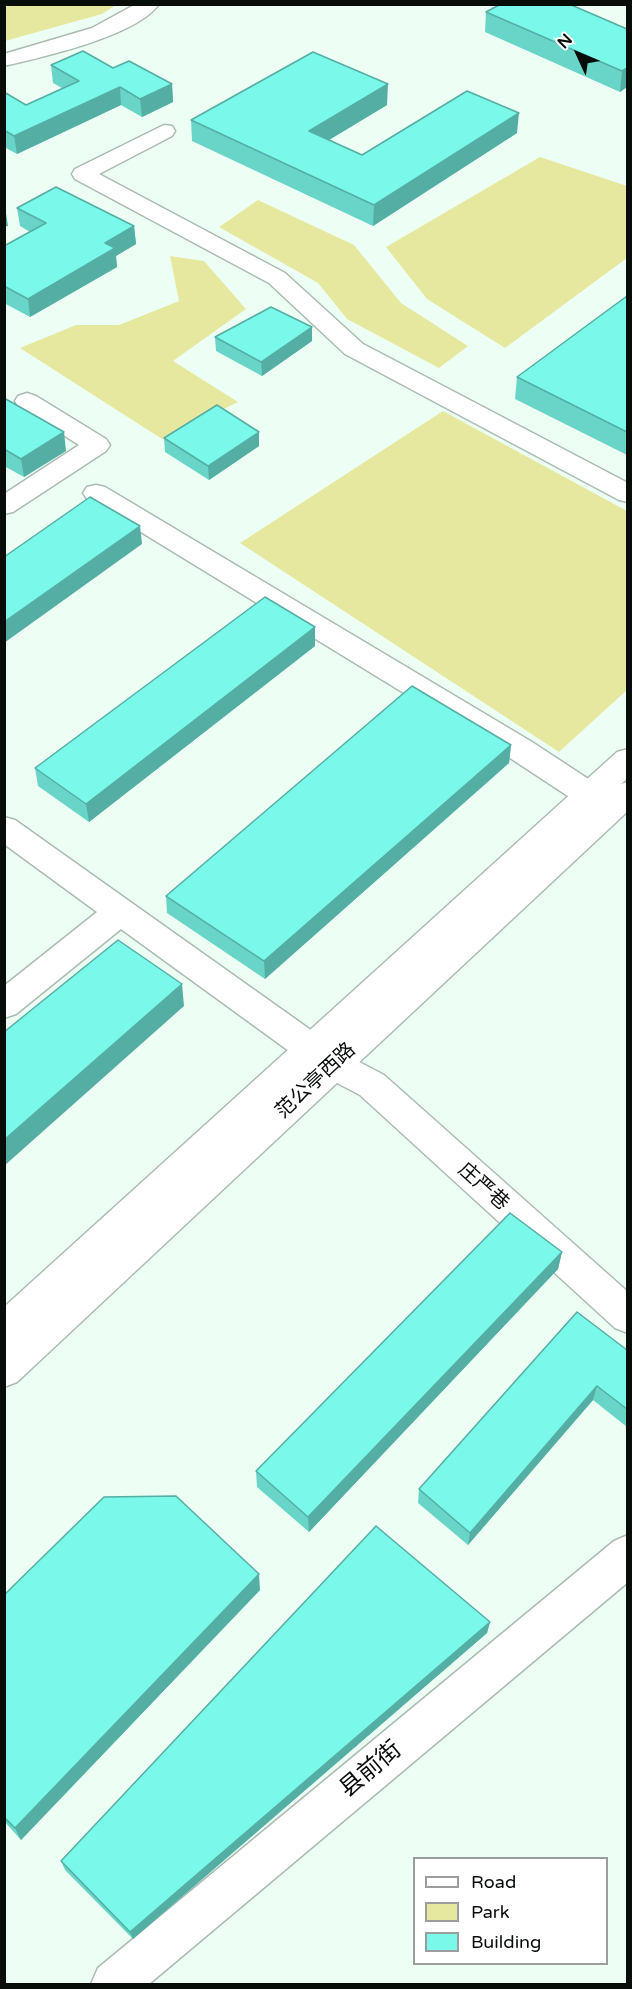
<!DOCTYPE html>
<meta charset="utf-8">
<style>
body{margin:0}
#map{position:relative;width:632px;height:1989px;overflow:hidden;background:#edfff4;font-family:"Varela Round",sans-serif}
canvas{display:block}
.frame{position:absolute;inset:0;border:6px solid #080d0a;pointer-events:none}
.legend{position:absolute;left:413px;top:1857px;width:195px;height:108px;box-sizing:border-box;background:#fff;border:2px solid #9c9e9d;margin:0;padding:8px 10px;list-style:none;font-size:18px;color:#080d0a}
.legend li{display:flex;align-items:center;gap:12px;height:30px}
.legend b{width:30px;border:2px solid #9c9e9d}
.north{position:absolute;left:548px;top:24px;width:60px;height:60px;-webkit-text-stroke:4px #fff;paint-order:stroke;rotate:314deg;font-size:16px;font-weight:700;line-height:24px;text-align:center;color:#080d0a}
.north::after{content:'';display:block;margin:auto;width:21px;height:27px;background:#080d0a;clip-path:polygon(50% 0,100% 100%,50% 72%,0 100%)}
</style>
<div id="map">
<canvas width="632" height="1989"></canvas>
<div class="frame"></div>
<ul class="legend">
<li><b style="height:8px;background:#fff"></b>Road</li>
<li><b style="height:16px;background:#e7e8a0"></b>Park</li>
<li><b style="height:16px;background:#7af8ea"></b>Building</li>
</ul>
<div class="north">N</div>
</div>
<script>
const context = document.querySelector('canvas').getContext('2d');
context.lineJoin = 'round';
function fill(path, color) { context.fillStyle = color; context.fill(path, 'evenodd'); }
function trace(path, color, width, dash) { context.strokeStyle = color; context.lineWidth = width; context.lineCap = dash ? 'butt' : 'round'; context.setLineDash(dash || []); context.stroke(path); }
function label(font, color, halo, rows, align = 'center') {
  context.font = font + ' "Varela Round","Noto Sans SC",sans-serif'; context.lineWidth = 5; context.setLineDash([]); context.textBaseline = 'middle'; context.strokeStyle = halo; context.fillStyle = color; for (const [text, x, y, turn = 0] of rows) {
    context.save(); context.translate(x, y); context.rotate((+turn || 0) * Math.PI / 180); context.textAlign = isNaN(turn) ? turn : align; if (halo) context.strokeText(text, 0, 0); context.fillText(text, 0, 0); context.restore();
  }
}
fill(new Path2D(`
 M 5,4 L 116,4 L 116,5 L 102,14 L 5,41 Z
 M 540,157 L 627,186 L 627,258 L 505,348 L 427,299 L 386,247 Z
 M 258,200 L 354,245 L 401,303 L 468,346 L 439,368 L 347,319 L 318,283 L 219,227 Z
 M 170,256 L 204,261 L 246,309 L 173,361 L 238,402 L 162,439 L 20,348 L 76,325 L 119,325 L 179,301 Z
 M 443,411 L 627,511 L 627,690 L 559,752 L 240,543 Z`), '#e7e8a0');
const minor = new Path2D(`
 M 136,4 L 159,4 C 137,36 43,57 4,66 L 4,54 L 92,28 Z
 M 164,125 L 172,126 L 175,131 L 172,136 L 99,174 L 285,273 L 363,344 L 628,483 L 628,502 L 619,500 L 345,354 L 269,283 L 75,179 L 72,174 L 75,169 Z
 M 27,393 L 36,396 L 106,439 L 110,445 L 106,451 L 13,512 L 4,514 L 4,494 L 79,445 L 18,406 L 15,401 L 18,396 Z
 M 96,485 L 105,487 L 532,742 L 599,786 L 603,794 L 599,802 L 588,805 L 577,802 L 510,758 L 87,499 L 83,493 L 87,487 Z
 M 4,817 L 15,820 L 346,1055 L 384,1075 L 628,1292 L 628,1333 L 615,1328 L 360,1095 L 322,1075 L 121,929 L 16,1014 L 4,1018 L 4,986 L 97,912 L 4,844 Z
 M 628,1535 L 628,1582 L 149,1984 L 91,1984 L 98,1968 L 614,1541 Z`);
const major = new Path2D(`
 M 628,749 L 628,778 L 621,784 L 628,782 L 628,811 L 17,1382 L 4,1387 L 4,1307 L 617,752 Z`);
trace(minor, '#abbbb2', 3);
trace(major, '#abbbb2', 3);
fill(minor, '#fff');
fill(major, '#fff');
fill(new Path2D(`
 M 486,12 L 627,29 L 627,87 L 620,92 L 485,32 Z
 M 51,65 L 113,68 L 172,84 L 173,102 L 142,117 L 121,105 L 17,154 L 4,147 L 4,92 L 26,105 L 62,88 L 53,83 Z
 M 387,105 L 329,140 L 362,155 L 517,133 L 373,226 L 192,141 L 191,120 Z
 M 17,208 L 134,226 L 136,244 L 116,256 L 117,267 L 30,317 L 4,303 L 4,246 L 30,232 L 20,226 Z
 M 627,296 L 627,455 L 515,399 L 517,377 Z
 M 312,327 L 312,341 L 262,376 L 216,351 L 215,337 Z
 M 4,398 L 66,451 L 24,477 L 4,466 Z
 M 164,438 L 259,446 L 209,480 L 165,452 Z
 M 315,646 L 89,822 L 38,786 L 35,768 Z
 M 511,745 L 509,763 L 265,979 L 167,913 L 166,896 Z
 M 562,1252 L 558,1269 L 309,1532 L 257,1487 L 256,1471 Z
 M 627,1350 L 627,1427 L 593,1400 L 468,1545 L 418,1503 L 419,1489 Z
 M 260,1590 L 21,1840 L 4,1821 L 4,1595 Z
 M 490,1622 L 487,1633 L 133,1939 L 65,1870 L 61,1861 Z`), '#69d5c9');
fill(new Path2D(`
 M 627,68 L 627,87 L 620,92 L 622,71 Z
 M 172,84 L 173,102 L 142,117 L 140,99 Z
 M 388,84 L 387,105 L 309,152 L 309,131 Z
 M 120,87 L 121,105 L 17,154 L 14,136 Z
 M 519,113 L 517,133 L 373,226 L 374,205 Z
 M 5,207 L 8,226 L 4,227 L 4,208 Z
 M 134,226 L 136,244 L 116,256 L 117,267 L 30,317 L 28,299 L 105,243 Z
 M 312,327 L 312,341 L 262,376 L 261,362 Z
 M 64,432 L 66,451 L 24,477 L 21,459 Z
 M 259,432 L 259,446 L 209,480 L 208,466 Z
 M 140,526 L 142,544 L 4,643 L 4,622 Z
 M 315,627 L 315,646 L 89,822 L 86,804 Z
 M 511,745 L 509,763 L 265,979 L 264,961 Z
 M 182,984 L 184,1006 L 4,1166 L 4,1140 Z
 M 562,1252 L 558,1269 L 309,1532 L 308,1517 Z
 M 597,1386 L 593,1400 L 468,1545 L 470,1533 Z
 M 259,1574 L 260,1590 L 21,1840 L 15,1828 Z
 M 490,1622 L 487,1633 L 133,1939 L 130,1932 Z`), '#55aea4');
const building = new Path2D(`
 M 501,4 L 569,4 L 627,29 L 627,68 L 622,71 L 486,12 Z
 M 83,51 L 113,68 L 129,61 L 172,84 L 140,99 L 120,87 L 14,136 L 4,130 L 4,92 L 26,105 L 79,81 L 51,65 Z
 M 313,52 L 388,84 L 309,131 L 362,155 L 467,91 L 519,113 L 374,205 L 191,120 Z
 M 56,187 L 134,226 L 105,243 L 115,248 L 28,299 L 4,286 L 4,246 L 46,223 L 17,208 Z
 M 627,296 L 627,432 L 517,377 Z
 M 271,307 L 312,327 L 261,362 L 215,337 Z
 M 4,398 L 64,432 L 21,459 L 4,449 Z
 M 217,405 L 259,432 L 208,466 L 164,438 Z
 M 90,497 L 140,526 L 4,622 L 4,557 Z
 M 265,597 L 315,627 L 86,804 L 35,768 Z
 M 412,686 L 511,745 L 264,961 L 166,896 Z
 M 118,940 L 182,984 L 4,1140 L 4,1032 Z
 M 510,1213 L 562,1252 L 308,1517 L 256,1471 Z
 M 577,1312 L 627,1350 L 627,1409 L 597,1386 L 470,1533 L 419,1489 Z
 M 176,1496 L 259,1574 L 15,1828 L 4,1817 L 4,1595 L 104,1497 Z
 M 376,1526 L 490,1622 L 130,1932 L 61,1861 Z`);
fill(building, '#7af8ea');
trace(building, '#55aea4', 1.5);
label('20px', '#080d0a', '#fff', [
 ["范公亭西路",316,1081,-43],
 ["庄严巷",483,1187,42]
]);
label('24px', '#080d0a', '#fff', [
 ["县前街",371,1770,-40]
]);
</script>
